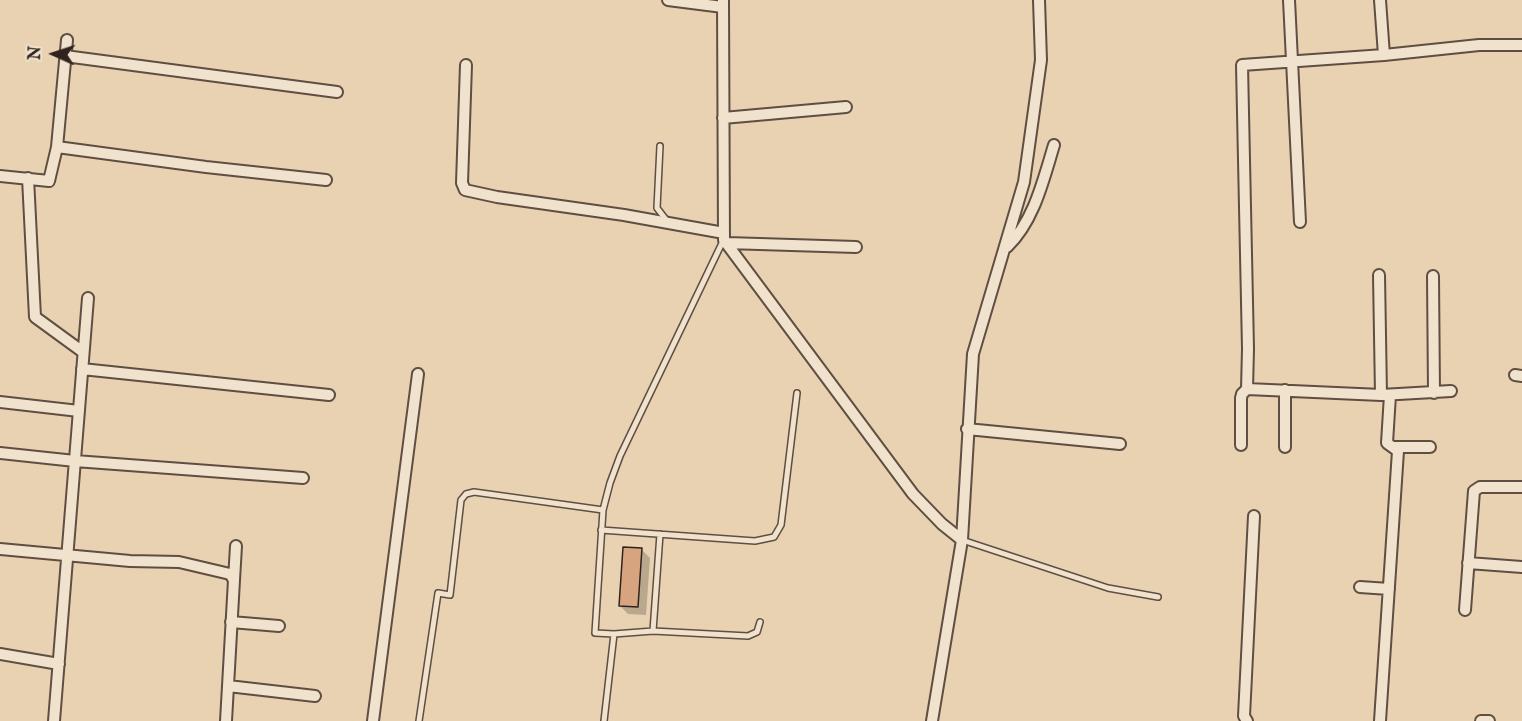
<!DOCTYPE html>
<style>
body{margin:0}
#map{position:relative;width:1522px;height:721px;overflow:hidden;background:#e8d2b2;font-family:"IM FELL English",serif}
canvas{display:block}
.north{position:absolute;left:24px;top:24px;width:60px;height:60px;-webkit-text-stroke:4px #f0e2cd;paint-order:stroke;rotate:273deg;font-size:16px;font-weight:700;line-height:24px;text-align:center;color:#31221d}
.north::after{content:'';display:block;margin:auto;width:21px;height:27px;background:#31221d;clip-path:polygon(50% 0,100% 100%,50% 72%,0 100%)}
</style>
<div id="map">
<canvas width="1522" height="721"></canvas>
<div class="north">N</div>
</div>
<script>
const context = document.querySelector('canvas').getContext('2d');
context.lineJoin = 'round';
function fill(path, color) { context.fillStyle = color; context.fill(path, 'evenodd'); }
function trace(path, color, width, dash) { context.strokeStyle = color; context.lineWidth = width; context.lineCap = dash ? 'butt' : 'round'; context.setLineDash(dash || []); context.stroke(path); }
fill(new Path2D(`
 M 642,550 L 650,558 L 646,615 L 628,614 L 620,606 Z`), '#0003');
const building = new Path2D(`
 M 623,547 L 642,548 L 638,607 L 619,606 Z`);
fill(building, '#d6a580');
trace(building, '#31221d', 1.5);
const service = new Path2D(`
 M 660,146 L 657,208 L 667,221
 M 601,530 L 755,541 L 774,537 L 781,525 L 797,393
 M 962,540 L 1108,588 L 1158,597
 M 653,631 L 660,534
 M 614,634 L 653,631 L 748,636 L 757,632 L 760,622
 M 419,721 L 438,593 L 450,595 L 461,500 L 466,494 L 474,492 L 603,510
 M 604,721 L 614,634 L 595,633 L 603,510 L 610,483 L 620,456 L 723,241`);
const minor = new Path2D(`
 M 668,0 L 723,7
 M 723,0 L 724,240 L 913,494 L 942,524 L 962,540
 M 1289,0 L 1300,222
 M 1380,0 L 1384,55
 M 65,56 L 337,92
 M 466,65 L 462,183 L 465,190 L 497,197 L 624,215 L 724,233
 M 723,118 L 846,107
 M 57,147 L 206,167 L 326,180
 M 0,176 L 49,181 L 57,147 L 67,40
 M 28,178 L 35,317 L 83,352
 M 727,243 L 856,247
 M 1007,247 C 1034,221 1043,181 1054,145
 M 1379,275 L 1381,395
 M 1433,276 L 1434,393
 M 82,369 L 329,395
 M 1515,375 L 1522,376
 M 1451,391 L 1381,395 L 1247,389 L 1248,349 L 1242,65 L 1384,55 L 1479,45 L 1522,45
 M 0,402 L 79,411
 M 967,429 L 1120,444
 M 1241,445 L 1241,398 L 1242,394 L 1247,389
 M 1285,447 L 1285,390
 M 1393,447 L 1430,447
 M 0,453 L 75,461 L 303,478
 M 0,549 L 130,561 L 179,562 L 230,574 L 234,580 L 228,686 L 315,696
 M 1468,563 L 1522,567
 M 234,580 L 236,546
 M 1360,587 L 1389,589
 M 1465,610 L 1474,491 L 1480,487 L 1522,487
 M 231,622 L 279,626
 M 0,654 L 59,664
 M 54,721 L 88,298
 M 226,721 L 228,686
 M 373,721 L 418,374
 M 932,721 L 962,540 L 973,354 L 1024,182 L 1041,60 L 1039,0
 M 1247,721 L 1244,716 L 1254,516
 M 1380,721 L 1398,451 L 1387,443 L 1390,395
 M 1481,721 L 1489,721`);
trace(service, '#5f4e42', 8);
trace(minor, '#5f4e42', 14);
trace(service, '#f0e2cd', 5);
trace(minor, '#f0e2cd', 10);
</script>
